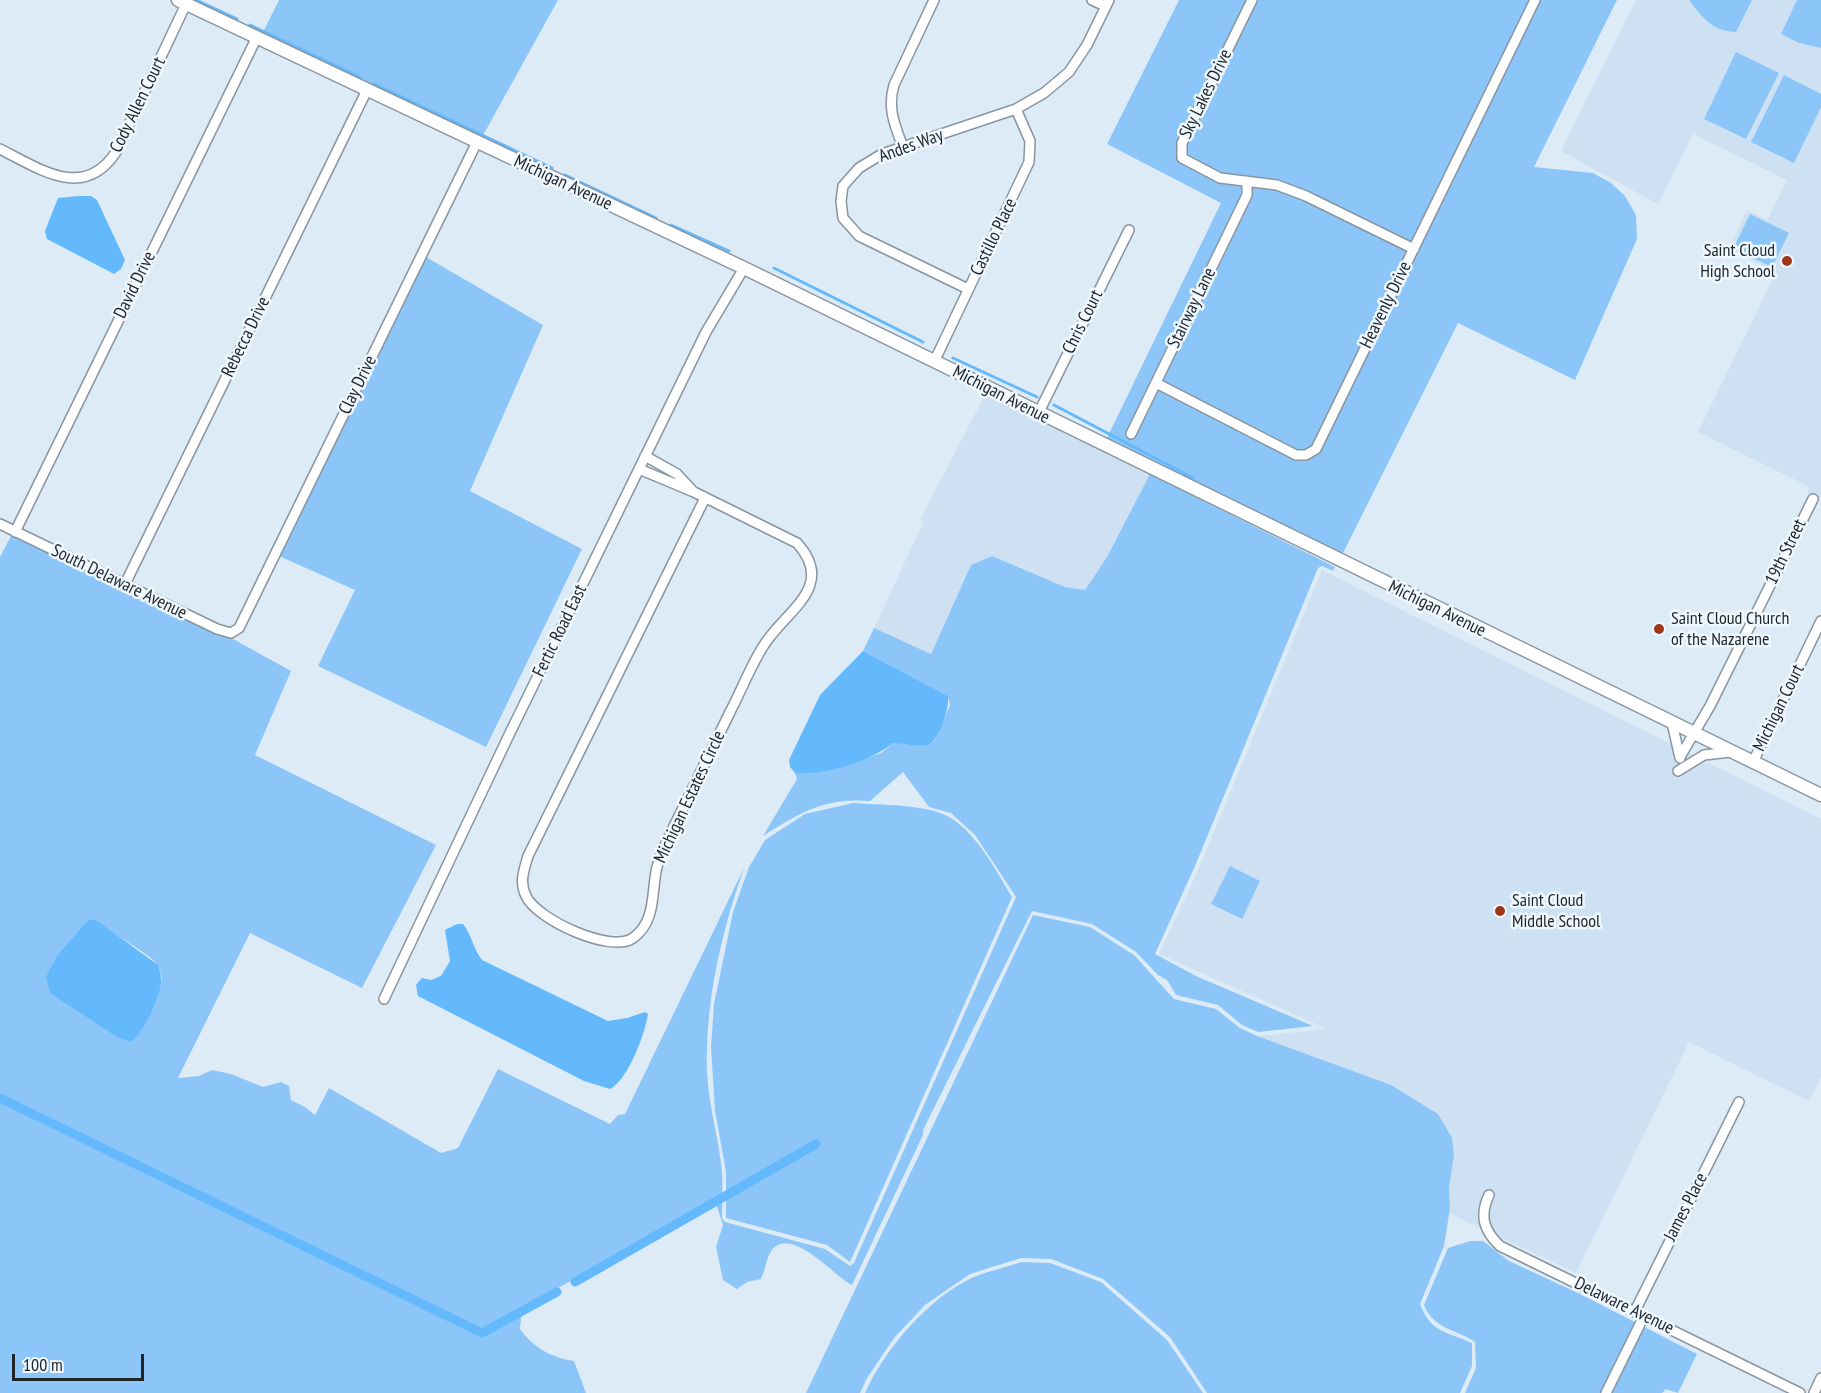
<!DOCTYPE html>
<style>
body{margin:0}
#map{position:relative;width:1821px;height:1393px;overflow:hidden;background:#ddebf7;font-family:"PT Sans Narrow",sans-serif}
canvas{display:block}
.scale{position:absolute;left:12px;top:1354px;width:132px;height:27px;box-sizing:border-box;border:3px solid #1f2428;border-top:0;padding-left:8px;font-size:18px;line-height:21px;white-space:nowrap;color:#1f2428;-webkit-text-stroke:4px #eff7ff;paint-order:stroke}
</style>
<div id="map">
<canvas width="1821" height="1393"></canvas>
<div class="scale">100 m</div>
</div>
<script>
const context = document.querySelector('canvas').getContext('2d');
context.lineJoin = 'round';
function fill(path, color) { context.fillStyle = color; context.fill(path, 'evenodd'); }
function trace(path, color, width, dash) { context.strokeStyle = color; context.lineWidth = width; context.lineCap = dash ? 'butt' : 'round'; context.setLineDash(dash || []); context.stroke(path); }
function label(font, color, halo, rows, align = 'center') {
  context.font = font + ' "PT Sans Narrow",sans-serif'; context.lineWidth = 5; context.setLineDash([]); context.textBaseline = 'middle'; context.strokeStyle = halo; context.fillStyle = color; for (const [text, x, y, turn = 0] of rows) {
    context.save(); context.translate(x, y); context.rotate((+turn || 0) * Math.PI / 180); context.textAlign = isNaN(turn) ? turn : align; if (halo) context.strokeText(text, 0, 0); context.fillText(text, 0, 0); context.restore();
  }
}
fill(new Path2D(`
 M 1636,0 L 1821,0 L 1821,497 L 1817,500 L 1807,496 L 1809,488 L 1806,485 L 1698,432 L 1776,273 L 1729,249 L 1747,210 L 1767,220 L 1787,180 L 1693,134 L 1658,204 L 1561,151 Z
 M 986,393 L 1150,474 L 1107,557 L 1085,590 L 1065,587 L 992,556 L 971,565 L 931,654 L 874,628 L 923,523 L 921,518 Z
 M 1322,570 L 1821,819 L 1821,1077 L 1809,1101 L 1689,1042 L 1576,1273 L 1105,1052 L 1327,1029 L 1159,954 L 1199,868 Z`), '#cde1f3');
fill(new Path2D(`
 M 279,0 L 558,0 L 481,139 L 261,36 Z
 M 1179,0 L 1617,0 L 1534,167 L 1593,173 L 1611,183 L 1625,196 L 1636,215 L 1637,239 L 1575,380 L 1458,323 L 1341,557 L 1105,442 L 1221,203 L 1107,144 Z
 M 1689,0 L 1752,0 L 1736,32 C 1714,32 1701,17 1689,0 Z
 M 1797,0 L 1821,0 L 1821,48 L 1799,43 L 1781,34 Z
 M 1736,52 L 1779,73 L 1746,139 L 1704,119 Z
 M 1784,75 L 1821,94 L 1821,107 L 1794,163 L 1751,142 Z
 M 1750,214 L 1789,233 L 1772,267 L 1733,249 Z
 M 426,257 L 543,325 L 470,491 L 582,549 L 486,747 L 318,666 L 355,590 L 279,556 Z
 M 1150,474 L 1335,567 L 1333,571 L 1322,566 L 1318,568 L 1195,866 L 1155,954 L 1196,976 L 1313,1026 L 1258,1032 L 1242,1025 L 1218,1005 L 1176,995 L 1167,980 L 1158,975 L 1136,952 L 1092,924 L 1032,911 L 923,1130 L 923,1135 L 852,1285 C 835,1278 789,1221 770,1253 C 766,1260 765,1271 761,1279 L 747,1282 L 737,1289 L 723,1280 L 716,1247 L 723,1225 L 715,1201 L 522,1308 L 520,1329 C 533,1347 551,1358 574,1361 L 586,1393 L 0,1393 L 0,557 L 12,534 L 235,640 L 291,671 L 255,755 L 436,845 L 362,988 L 250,933 L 178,1078 L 199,1076 L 212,1070 L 231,1074 L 263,1087 L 281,1082 L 289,1086 L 291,1100 L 305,1107 L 315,1115 L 329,1088 L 441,1153 L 458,1148 L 498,1069 L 610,1124 L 618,1115 L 625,1114 L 744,868 C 721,934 705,1002 707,1073 C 709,1107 719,1139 722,1172 C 723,1187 722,1203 722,1218 L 725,1222 L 825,1249 L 850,1266 L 854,1263 L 1016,897 L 975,835 L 951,813 L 929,807 L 903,772 L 870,801 C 825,797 799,813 763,836 L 797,779 L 795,773 L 843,766 L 881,753 L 893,743 L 934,741 L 950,705 L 948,696 L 863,651 L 874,628 L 931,654 L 971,565 L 992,556 L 1065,587 L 1085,590 L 1107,557 ZM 88,920 L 96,920 C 109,933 152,954 158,966 C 160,970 161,976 162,980 L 79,1010 L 50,993 L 76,936 Z
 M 853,803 C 879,805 927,804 949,817 C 977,833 996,871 1012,897 L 850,1262 L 827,1245 L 726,1218 L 726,1172 L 715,1111 L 711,1047 L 714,1004 L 733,912 L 749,867 L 765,840 L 805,814 Z
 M 1230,866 L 1260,881 L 1242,919 L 1211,904 Z
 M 1033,915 L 1090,927 L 1134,955 L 1174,999 L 1216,1009 L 1240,1028 L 1257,1036 L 1391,1085 L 1438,1114 L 1452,1138 L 1454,1155 L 1449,1187 L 1450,1208 L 1444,1246 L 1420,1304 C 1431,1333 1446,1331 1472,1343 L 1472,1366 L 1460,1393 L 1207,1393 L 1170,1337 L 1103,1279 L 1051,1259 L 1021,1258 L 970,1274 L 925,1305 L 894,1338 L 867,1378 L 860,1393 L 806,1393 Z
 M 1470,1241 L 1483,1241 L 1509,1261 L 1580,1294 L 1697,1354 L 1678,1393 L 1666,1389 L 1662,1393 L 1465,1393 L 1476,1368 L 1475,1342 C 1456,1329 1433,1329 1424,1305 L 1448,1248 Z
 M 1022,1262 L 1050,1263 L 1101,1282 L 1167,1340 L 1203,1393 L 865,1393 C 884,1350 930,1296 974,1277 C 989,1271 1006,1267 1022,1262 Z`), '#8cc6f9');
fill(new Path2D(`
 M 78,196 L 91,196 L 97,200 L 125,260 L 121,269 L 114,274 L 47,239 L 45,231 L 58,198 Z
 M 863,651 L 948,696 C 950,706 939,742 927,745 C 917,747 903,743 893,743 C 869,762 826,775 795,773 L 790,767 L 789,760 L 820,695 Z
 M 88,920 L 96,920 L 158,965 C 159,969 161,975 161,979 C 162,994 143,1034 131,1042 L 117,1037 L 50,993 L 46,977 L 57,956 Z
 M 457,924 L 463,924 C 472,935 473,949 482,960 L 608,1021 L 627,1018 L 645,1012 L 648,1014 C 645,1034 628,1080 610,1089 L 584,1081 L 418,996 L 416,985 L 422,978 L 431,980 L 441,976 L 450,961 L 445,930 Z`), '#64b8fc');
trace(new Path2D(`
 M 196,0 L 237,19
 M 250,25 L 360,77
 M 374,84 L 552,168
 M 565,175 L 656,218
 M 671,225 L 729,251
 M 774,268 L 923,342
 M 953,358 L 1037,397
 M 1054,405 L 1193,478`), '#64b8fc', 3);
trace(new Path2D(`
 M 0,1098 L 482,1333 L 557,1292
 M 575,1282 L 816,1144`), '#64b8fc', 9);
const street = new Path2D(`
 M 1092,0 L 1105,6
 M 1252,0 L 1182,143 L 1182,158 L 1220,178 L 1277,185 L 1306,196 L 1414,249
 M 903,147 C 895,126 887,108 894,85 L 934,0
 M 0,149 C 40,169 84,201 116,152 L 186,4
 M 968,289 L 859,236 L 843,218 L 841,201 L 843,186 L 859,168 L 882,154 L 1016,109 L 1044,93 L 1069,72 L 1087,45 L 1109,0
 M 934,362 L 1029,162 L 1030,141 L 1016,109
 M 1156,383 L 1296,455 L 1306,455 L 1316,449 L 1535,0
 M 1038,414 L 1129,230
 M 1131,434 L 1247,195 L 1247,181
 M 645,456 L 677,474 L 692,490
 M 639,469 L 694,492 L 797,543 C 837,587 785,611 764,645 C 751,665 742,689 731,710 C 716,741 700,773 685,804 C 675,825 663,845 657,867 C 651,891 657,921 633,938 C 611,954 536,919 526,896 C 519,882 524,870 528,856 L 705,498
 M 0,524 L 217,629 L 231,633 L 239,628 L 477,142
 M 15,532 L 256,39
 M 125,584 L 367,90
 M 1672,723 L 1680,758
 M 1680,757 L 1710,706 L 1813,499
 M 1753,762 L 1821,621
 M 1678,771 L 1704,755 L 1731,752
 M 384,999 L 508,737 L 706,332 L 744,268
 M 1489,1195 C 1479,1216 1484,1231 1500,1246 L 1800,1393
 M 1635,1311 L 1739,1102
 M 1606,1393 L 1644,1316
 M 1814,1393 L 1821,1378`);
const secondary = new Path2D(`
 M 178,0 L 744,268 L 1821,795`);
trace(street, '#8895a0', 12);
trace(secondary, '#8895a0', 15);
trace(street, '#fff', 9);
trace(secondary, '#fff', 12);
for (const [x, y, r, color] of [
 [1787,261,6,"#9e351a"],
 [1659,629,6,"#9e351a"],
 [1500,911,6,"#9e351a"]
]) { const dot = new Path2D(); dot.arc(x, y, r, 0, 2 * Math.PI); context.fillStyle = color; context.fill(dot); trace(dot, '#eff7ff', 2); }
label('18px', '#1f2428', '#eff7ff', [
 ["Sky Lakes Drive",1206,94,-64],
 ["Cody Allen Court",138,105,-64],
 ["Andes Way",911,146,-20],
 ["Michigan Avenue",563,183,25],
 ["Castillo Place",994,237,-64],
 ["David Drive",135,285,-64],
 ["Heavenly Drive",1386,305,-64],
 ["Stairway Lane",1192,308,-64],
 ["Chris Court",1083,322,-64],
 ["Rebecca Drive",246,337,-64],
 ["Clay Drive",358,385,-64],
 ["Michigan Avenue",1001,395,27],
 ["19th Street",1786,552,-64],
 ["South Delaware Avenue",119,582,26],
 ["Michigan Avenue",1437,609,26],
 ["Fertic Road East",560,631,-64],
 ["Michigan Court",1779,708,-64],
 ["Michigan Estates Circle",690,797,-65],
 ["James Place",1686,1207,-63],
 ["Delaware Avenue",1624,1306,26]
]);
label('18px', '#1f2428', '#eff7ff', [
 ["Saint Cloud",1775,251,"right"],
 ["High School",1775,272,"right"],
 ["Saint Cloud Church",1671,619],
 ["of the Nazarene",1671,640],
 ["Saint Cloud",1512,901],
 ["Middle School",1512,922]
], 'left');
</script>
